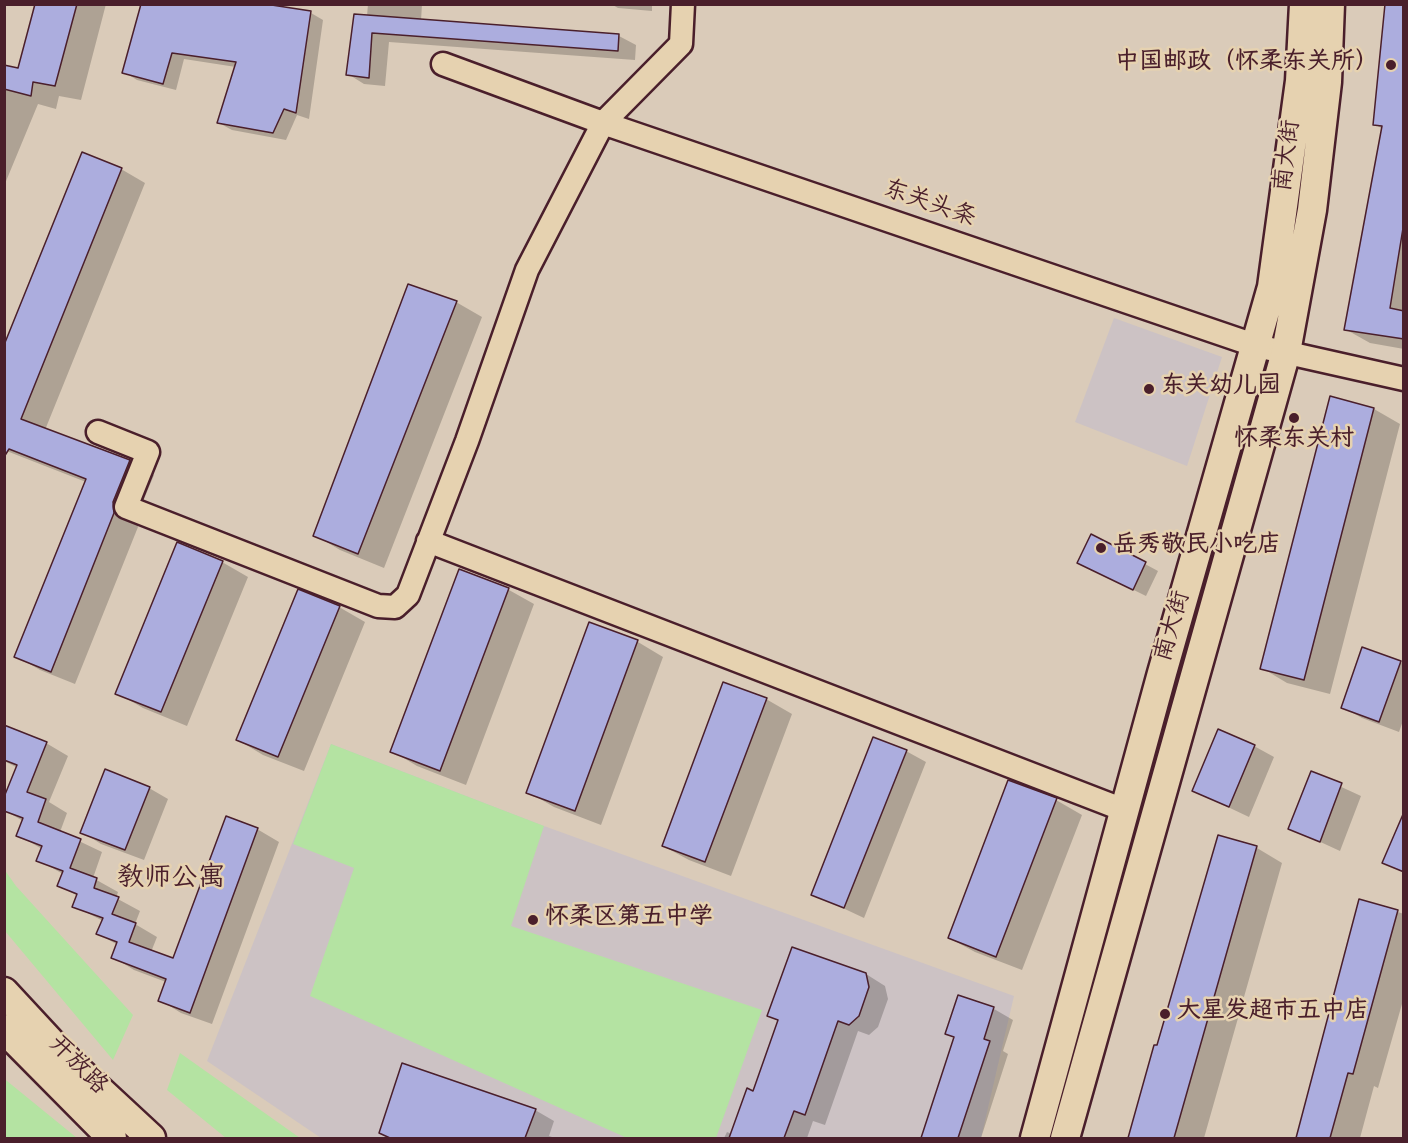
<!DOCTYPE html>
<meta charset="utf-8">
<style>
body{margin:0}
#map{position:relative;width:1408px;height:1143px;overflow:hidden;background:#dacbb9;font-family:Dekko,sans-serif}
canvas{display:block}
.frame{position:absolute;inset:0;border:6px solid #4a1f2b;pointer-events:none}
</style>
<div id="map">
<canvas width="1408" height="1143"></canvas>
<div class="frame"></div>
</div>
<script>
const context = document.querySelector('canvas').getContext('2d');
context.lineJoin = 'round';
function fill(path, color) { context.fillStyle = color; context.fill(path, 'evenodd'); }
function trace(path, color, width, dash) { context.strokeStyle = color; context.lineWidth = width; context.lineCap = dash ? 'butt' : 'round'; context.setLineDash(dash || []); context.stroke(path); }
function label(font, color, halo, rows, align = 'center') {
  context.font = font + ' Dekko,"LXGW WenKai TC",sans-serif'; context.lineWidth = 5; context.setLineDash([]); context.textBaseline = 'middle'; context.strokeStyle = halo; context.fillStyle = color; for (const [text, x, y, turn = 0] of rows) {
    context.save(); context.translate(x, y); context.rotate((+turn || 0) * Math.PI / 180); context.textAlign = isNaN(turn) ? turn : align; if (halo) context.strokeText(text, 0, 0); context.fillText(text, 0, 0); context.restore();
  }
}
fill(new Path2D(`
 M 1114,318 L 1222,357 L 1187,466 L 1075,422 Z
 M 331,744 L 544,826 L 1014,996 L 981,1138 L 321,1138 L 207,1061 Z`), '#ccc2c4');
fill(new Path2D(`
 M 331,744 L 544,826 L 511,926 L 762,1010 L 716,1138 L 627,1138 L 310,996 L 354,868 L 293,844 Z
 M 4,869 L 16,886 L 133,1015 L 113,1060 L 5,931 Z
 M 180,1053 L 300,1138 L 226,1138 L 167,1090 Z
 M 4,1078 L 7,1081 L 77,1138 L 5,1138 Z`), '#b4e3a2');
fill(new Path2D(`
 M 36,4 L 106,4 L 81,100 L 59,96 L 56,109 L 38,104 L 4,186 L 4,67 L 19,70 Z
 M 143,4 L 311,13 L 323,20 L 309,119 L 297,115 L 286,140 L 232,130 L 219,123 L 236,67 L 184,59 L 176,90 L 137,80 L 124,72 Z
 M 368,4 L 422,4 L 421,21 L 619,36 L 636,45 L 635,60 L 389,42 L 385,86 L 364,84 L 348,74 L 367,16 Z
 M 611,4 L 652,4 L 652,11 L 618,8 Z
 M 1404,4 L 1404,349 L 1370,343 L 1345,329 L 1383,129 L 1374,124 Z
 M 121,169 L 145,183 L 45,430 L 130,461 L 154,475 L 137,516 L 138,527 L 75,684 L 40,670 L 16,656 L 86,482 L 4,450 Z
 M 456,302 L 482,317 L 384,568 L 340,550 L 315,535 Z
 M 1331,398 L 1374,409 L 1400,424 L 1330,694 L 1287,683 L 1262,668 Z
 M 222,562 L 248,577 L 187,726 L 143,708 L 117,693 Z
 M 1145,564 L 1158,571 L 1146,596 L 1091,569 Z
 M 460,571 L 509,590 L 534,604 L 466,785 L 417,766 L 392,751 Z
 M 339,607 L 365,622 L 304,771 L 263,755 L 238,740 Z
 M 590,624 L 638,642 L 663,657 L 601,825 L 554,807 L 528,792 Z
 M 1400,662 L 1404,664 L 1404,718 L 1399,732 L 1362,718 L 1342,707 Z
 M 766,699 L 792,714 L 731,876 L 689,860 L 663,846 Z
 M 4,727 L 46,743 L 68,756 L 49,802 L 67,813 L 60,832 L 102,852 L 93,878 L 118,892 L 116,898 L 140,911 L 135,924 L 157,937 L 151,952 L 174,960 L 257,829 L 279,842 L 212,1024 L 181,1013 L 160,1000 L 166,982 L 134,970 L 113,957 L 118,945 L 98,934 L 103,921 L 74,906 L 78,896 L 59,886 L 63,874 L 38,860 L 42,849 L 18,835 L 23,821 L 4,810 L 18,768 L 4,761 Z
 M 1254,746 L 1274,757 L 1249,817 L 1194,791 Z
 M 906,751 L 926,762 L 864,918 L 813,894 Z
 M 1311,773 L 1361,796 L 1340,851 L 1290,828 Z
 M 149,788 L 168,799 L 144,860 L 101,844 L 82,832 Z
 M 1056,800 L 1082,815 L 1022,970 L 975,952 L 949,938 Z
 M 1219,837 L 1257,848 L 1282,863 L 1204,1138 L 1130,1138 L 1155,1047 L 1158,1047 Z
 M 1360,900 L 1404,914 L 1404,997 L 1378,1088 L 1374,1086 L 1360,1138 L 1297,1138 Z
 M 866,974 L 885,986 L 888,999 L 878,1027 L 869,1035 L 858,1031 L 825,1125 L 813,1121 L 807,1138 L 724,1138 L 727,1132 L 732,1134 L 754,1092 L 780,1021 L 769,1015 Z
 M 959,997 L 994,1009 L 1013,1020 L 1003,1051 L 1008,1054 L 981,1138 L 923,1138 L 956,1038 L 947,1034 Z
 M 535,1110 L 554,1121 L 549,1136 L 555,1138 L 392,1138 L 380,1132 Z`), '#0003');
const building = new Path2D(`
 M 35,4 L 77,4 L 55,86 L 33,82 L 31,96 L 4,89 L 4,65 L 18,68 Z
 M 141,4 L 265,4 L 311,11 L 296,113 L 284,109 L 273,133 L 217,123 L 236,62 L 172,53 L 163,84 L 122,73 Z
 M 1385,4 L 1404,4 L 1404,222 L 1390,308 L 1404,311 L 1404,339 L 1344,330 L 1382,126 L 1373,125 Z
 M 354,14 L 619,34 L 618,51 L 372,33 L 369,78 L 346,75 Z
 M 82,152 L 122,168 L 21,419 L 130,460 L 113,502 L 114,513 L 51,672 L 14,657 L 86,479 L 9,449 L 4,457 L 4,345 Z
 M 408,284 L 457,301 L 358,554 L 313,536 Z
 M 1330,396 L 1374,408 L 1304,680 L 1260,669 Z
 M 1091,534 L 1146,562 L 1133,590 L 1077,563 Z
 M 177,542 L 223,561 L 161,712 L 115,694 Z
 M 459,569 L 509,588 L 440,771 L 390,752 Z
 M 298,589 L 340,606 L 278,757 L 236,740 Z
 M 589,622 L 638,640 L 575,811 L 526,793 Z
 M 1362,647 L 1401,661 L 1379,722 L 1341,708 Z
 M 723,682 L 767,698 L 705,862 L 662,846 Z
 M 4,725 L 47,742 L 27,792 L 46,799 L 38,822 L 81,839 L 70,868 L 97,878 L 94,888 L 119,897 L 112,914 L 136,923 L 129,942 L 173,958 L 226,816 L 258,828 L 190,1013 L 158,1001 L 166,979 L 111,958 L 117,942 L 96,934 L 103,918 L 72,907 L 77,894 L 57,886 L 63,871 L 36,861 L 42,846 L 16,836 L 23,818 L 4,811 L 4,797 L 17,765 L 4,760 Z
 M 1218,729 L 1255,745 L 1229,807 L 1192,791 Z
 M 873,737 L 907,750 L 844,908 L 811,895 Z
 M 105,769 L 150,787 L 125,850 L 80,833 Z
 M 1311,771 L 1342,783 L 1320,842 L 1288,829 Z
 M 1008,780 L 1057,798 L 996,957 L 948,938 Z
 M 1404,812 L 1404,872 L 1382,863 Z
 M 1218,835 L 1257,846 L 1174,1138 L 1128,1138 L 1154,1045 L 1157,1045 Z
 M 1359,899 L 1398,910 L 1353,1074 L 1348,1073 L 1330,1138 L 1296,1138 Z
 M 792,947 L 866,973 L 869,987 L 859,1016 L 849,1025 L 838,1021 L 805,1115 L 794,1111 L 784,1138 L 729,1138 L 747,1088 L 753,1091 L 778,1020 L 767,1016 Z
 M 958,995 L 994,1007 L 984,1039 L 990,1041 L 958,1138 L 921,1138 L 954,1037 L 945,1034 Z
 M 402,1063 L 536,1109 L 525,1138 L 390,1138 L 379,1133 Z`);
fill(building, '#acadde');
trace(building, '#4a1f2b', 1.5);
const minor = new Path2D(`
 M 443,64 L 603,123 L 1257,346 L 1404,379
 M 98,432 L 148,452 L 126,507 L 378,606 L 395,607 L 408,595 L 467,441 L 527,270 L 603,123 L 681,44 L 683,4
 M 428,541 L 1124,810`);
const major = new Path2D(`
 M 4,992 L 68,1061 L 151,1138
 M 4,1029 L 112,1138
 M 1035,1138 L 1162,673 L 1272,287 L 1300,81 L 1304,4
 M 1065,1138 L 1286,352 L 1312,210 L 1327,82 L 1330,4`);
trace(minor, '#4a1f2b', 27);
trace(major, '#4a1f2b', 33);
trace(minor, '#e6d2b0', 22);
trace(major, '#e6d2b0', 28);
for (const [x, y, r, color] of [
 [1391,65,6,"#4a1f2b"],
 [1149,389,6,"#4a1f2b"],
 [1294,418,6,"#4a1f2b"],
 [1101,548,6,"#4a1f2b"],
 [533,920,6,"#4a1f2b"],
 [1165,1014,6,"#4a1f2b"]
]) { const dot = new Path2D(); dot.arc(x, y, r, 0, 2 * Math.PI); context.fillStyle = color; context.fill(dot); trace(dot, '#e6d2b0', 2); }
label('bold 24px', '#4a1f2b', '#e6d2b0', [
 ["中国邮政（怀柔东关所）",1379,65,"right"],
 ["东关幼儿园",1161,389],
 ["怀柔东关村",1294,442,"center"],
 ["岳秀敬民小吃店",1113,548],
 ["怀柔区第五中学",545,920],
 ["大星发超市五中店",1177,1014]
], 'left');
label('24px', '#4a1f2b', '#e6d2b0', [
 ["南大街",1290,156,-83],
 ["东关头条",929,206,19],
 ["南大街",1175,627,-74],
 ["开放路",76,1067,45]
]);
label('27px', '#4a1f2b', '#e6d2b0', [
 ["教师公寓",171,881]
]);
</script>
